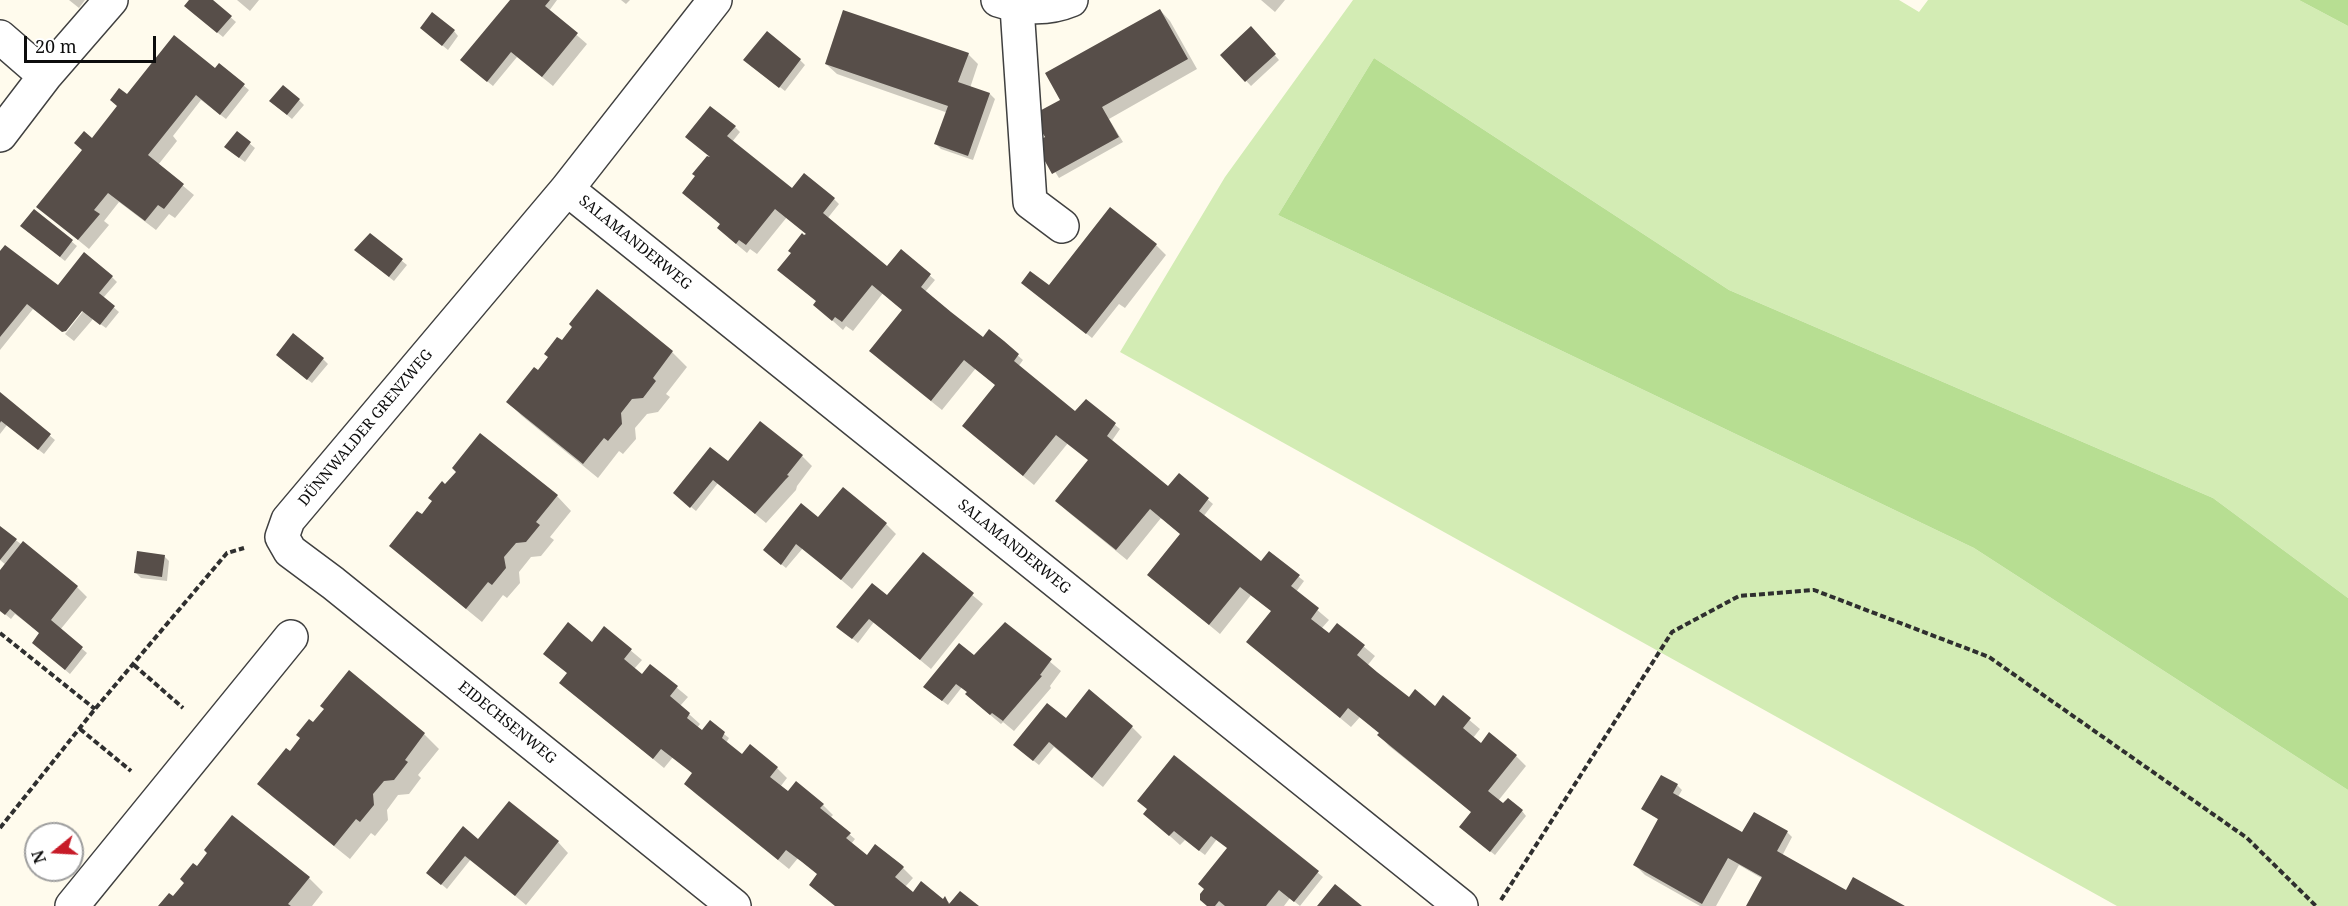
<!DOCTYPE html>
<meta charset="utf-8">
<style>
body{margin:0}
#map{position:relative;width:2348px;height:906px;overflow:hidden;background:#fffbed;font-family:"Noto Serif",serif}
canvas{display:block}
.north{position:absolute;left:24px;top:822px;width:60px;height:60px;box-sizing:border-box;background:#fff;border:2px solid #9e9e9e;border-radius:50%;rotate:252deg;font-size:16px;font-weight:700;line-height:24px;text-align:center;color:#0d0d0d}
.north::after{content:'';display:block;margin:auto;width:21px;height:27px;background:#c71b28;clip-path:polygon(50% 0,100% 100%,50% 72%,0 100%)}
.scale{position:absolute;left:24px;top:36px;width:132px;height:27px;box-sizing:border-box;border:3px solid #0d0d0d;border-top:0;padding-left:8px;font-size:18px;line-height:21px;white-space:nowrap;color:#0d0d0d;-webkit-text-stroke:4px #fff;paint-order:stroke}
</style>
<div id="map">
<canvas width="2348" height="906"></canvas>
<div class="north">N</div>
<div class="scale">20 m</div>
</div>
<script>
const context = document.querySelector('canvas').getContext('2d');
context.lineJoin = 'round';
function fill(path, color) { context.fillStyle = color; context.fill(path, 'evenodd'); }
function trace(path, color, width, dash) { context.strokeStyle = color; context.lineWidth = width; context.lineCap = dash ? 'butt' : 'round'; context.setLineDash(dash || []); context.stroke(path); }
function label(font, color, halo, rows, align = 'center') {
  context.font = font + ' "Noto Serif",serif'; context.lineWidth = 6; context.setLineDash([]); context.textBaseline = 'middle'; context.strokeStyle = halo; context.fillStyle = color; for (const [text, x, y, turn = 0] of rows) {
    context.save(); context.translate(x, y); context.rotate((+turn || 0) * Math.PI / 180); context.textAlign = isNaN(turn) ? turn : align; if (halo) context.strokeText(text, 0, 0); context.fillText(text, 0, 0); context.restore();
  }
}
fill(new Path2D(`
 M 1353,0 L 1899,0 L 1919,12 L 1928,0 L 2299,0 L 2348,26 L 2348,598 L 2213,498 L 1729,290 L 1374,58 L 1278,215 L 1974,548 L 2348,790 L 2348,906 L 2117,906 L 1120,352 L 1225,177 Z`), '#d3ecb4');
fill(new Path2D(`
 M 2299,0 L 2348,0 L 2348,26 Z
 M 1374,58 L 1729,290 L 2213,498 L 2348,598 L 2348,790 L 1974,548 L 1278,215 Z`), '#b7de92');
fill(new Path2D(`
 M 69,0 L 85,0 L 79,8 Z
 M 191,0 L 211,0 L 236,22 L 223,37 L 191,11 Z
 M 237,0 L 259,0 L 250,11 Z
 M 512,0 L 557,0 L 549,11 L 587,44 L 553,86 L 517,57 L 493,86 L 467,65 Z
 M 621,0 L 630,0 L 626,4 Z
 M 1261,0 L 1285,0 L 1275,12 Z
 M 1160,10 L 1170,21 L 1197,69 L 1109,119 L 1123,142 L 1059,178 L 1037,143 L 1047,138 L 1062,100 Z
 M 454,31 L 458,36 L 448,50 L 427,33 Z
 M 1256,33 L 1279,60 L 1251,86 L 1222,55 Z
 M 968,54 L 978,64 L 970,88 L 990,94 L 995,99 L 973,160 L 941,149 L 936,144 L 948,113 L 837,74 L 826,64 Z
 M 800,60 L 805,65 L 785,91 L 750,64 Z
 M 219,65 L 249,90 L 226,119 L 201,100 L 173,136 L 177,141 L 158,165 L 194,195 L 175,218 L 169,214 L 156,230 L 119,202 L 104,221 L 109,225 L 89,249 L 38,207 L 127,96 L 215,70 Z
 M 299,100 L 304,105 L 292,119 L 276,106 Z
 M 735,127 L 740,132 L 732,142 L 792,190 L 834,199 L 839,204 L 827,219 L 887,268 L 901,251 L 935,280 L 925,292 L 983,339 L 989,331 L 1023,360 L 1018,367 L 1075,414 L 1086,401 L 1120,429 L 1111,442 L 1169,488 L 1179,475 L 1213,504 L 1203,517 L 1261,563 L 1269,553 L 1304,581 L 1296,592 L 1329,620 L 1321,629 L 1329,635 L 1338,625 L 1375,656 L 1367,666 L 1409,699 L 1436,708 L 1443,698 L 1480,729 L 1473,738 L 1481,745 L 1516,756 L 1526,766 L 1498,801 L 1522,811 L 1526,816 L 1495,855 L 1466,832 L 1473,813 L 1389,746 L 1379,735 L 1381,733 L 1360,717 L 1351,727 L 1248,642 L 1273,612 L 1251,595 L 1220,634 L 1149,575 L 1182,535 L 1161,518 L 1127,560 L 1067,511 L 1057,500 L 1089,460 L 1068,443 L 1034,485 L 974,436 L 964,426 L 996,385 L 976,368 L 942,410 L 881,361 L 871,351 L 904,310 L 883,293 L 853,331 L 846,326 L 843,330 L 815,305 L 817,302 L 779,270 L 808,234 L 787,217 L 757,254 L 750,249 L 747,253 L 729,238 L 721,225 L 684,193 L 712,158 L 692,141 Z
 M 237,133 L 255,148 L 245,162 L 231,152 Z
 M 34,211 L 77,246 L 65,261 L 27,231 Z
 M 370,235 L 407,265 L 394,281 L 361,255 Z
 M 1156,245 L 1166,255 L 1125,308 L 1119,304 L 1092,338 L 1028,287 L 1049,287 Z
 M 0,253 L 64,293 L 112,277 L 117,282 L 103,298 L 119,312 L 106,328 L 93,319 L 74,341 L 65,334 L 84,310 L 82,308 L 63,332 L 33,309 L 0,350 Z
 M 597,291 L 672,352 L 687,367 L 666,394 L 670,397 L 658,412 L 647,414 L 635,428 L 636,439 L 623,454 L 619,451 L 598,478 L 522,416 L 508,402 L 538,372 L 562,342 Z
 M 323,359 L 328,364 L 312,383 L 282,360 Z
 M 0,394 L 55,440 L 44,454 L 7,425 L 0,434 Z
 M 802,456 L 812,466 L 797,486 L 796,490 L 766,523 L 718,483 L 696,511 L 680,498 L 728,463 Z
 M 445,487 L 557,496 L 571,511 L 550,537 L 554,540 L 541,556 L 531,557 L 519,572 L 520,583 L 507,598 L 503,595 L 482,622 L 406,560 L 391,546 L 422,516 Z
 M 818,520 L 886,524 L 896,534 L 852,589 L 803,548 L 786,568 L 770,555 Z
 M 0,528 L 77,587 L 87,597 L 60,630 L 87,653 L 70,674 L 39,648 L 41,634 L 15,614 L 11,619 L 0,610 L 0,573 L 6,565 L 0,560 Z
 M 923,554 L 983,604 L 931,669 L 874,622 L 858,643 L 843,631 L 888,597 Z
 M 164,556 L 169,561 L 167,581 L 141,578 L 136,573 Z
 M 1005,624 L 1061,671 L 1050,686 L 1051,688 L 1014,731 L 1003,722 L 1001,724 L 977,704 L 962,687 L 948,705 L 930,692 L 974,658 Z
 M 604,628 L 642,660 L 634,669 L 642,676 L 651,666 L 688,697 L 680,706 L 700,724 L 697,728 L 702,732 L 710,723 L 729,738 L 726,743 L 742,757 L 777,768 L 787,778 L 780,787 L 788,793 L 823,805 L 833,815 L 830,818 L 855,839 L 851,844 L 867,857 L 903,868 L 913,878 L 905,887 L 913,894 L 943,901 L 945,899 L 951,904 L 976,906 L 838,906 L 819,875 L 798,858 L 789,869 L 696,794 L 686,784 L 694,774 L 673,757 L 664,768 L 561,683 Z
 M 349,673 L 424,734 L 439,749 L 418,775 L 421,778 L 409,794 L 398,795 L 387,810 L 388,820 L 375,836 L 371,833 L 350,859 L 274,798 L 259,784 L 290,754 L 325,709 Z
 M 1066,720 L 1132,727 L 1142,737 L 1103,787 L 1054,747 L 1039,765 L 1020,750 Z
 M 1175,757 L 1323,877 L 1300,906 L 1290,898 L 1284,906 L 1208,906 L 1229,848 L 1217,839 L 1205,855 L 1185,840 L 1180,845 L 1145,814 L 1148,810 L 1139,801 Z
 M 1677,785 L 1682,790 L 1678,797 L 1741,833 L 1787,832 L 1792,837 L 1782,856 L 1846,892 L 1902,906 L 1747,906 L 1763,879 L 1739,865 L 1716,906 L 1700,906 L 1645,875 L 1635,865 L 1659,820 L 1643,809 Z
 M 479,841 L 558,842 L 568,853 L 526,905 L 471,859 L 447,889 L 433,877 Z
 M 197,868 L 309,878 L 323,892 L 312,906 L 160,906 L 174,898 Z`), '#0003');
fill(new Path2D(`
 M 189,0 L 213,0 L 232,16 L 217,33 L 184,6 Z
 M 510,0 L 550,0 L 545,6 L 578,33 L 542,77 L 511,52 L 487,82 L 460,60 Z
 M 1160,9 L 1188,59 L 1102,107 L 1119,137 L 1052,174 L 1035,143 L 1045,137 L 1032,115 L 1060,100 L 1045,73 Z
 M 843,10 L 969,53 L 958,82 L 990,93 L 968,156 L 934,144 L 948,106 L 825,64 Z
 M 432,12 L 455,30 L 442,46 L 420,28 Z
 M 1251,26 L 1276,54 L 1245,82 L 1220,55 Z
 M 767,31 L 801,59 L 779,88 L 743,60 Z
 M 174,35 L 215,68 L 219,63 L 245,84 L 220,115 L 196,95 L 148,155 L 184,184 L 164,209 L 158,205 L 145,221 L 108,193 L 94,210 L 100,214 L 78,240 L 36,207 L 82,150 L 74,143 L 84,131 L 92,138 L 117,106 L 110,100 L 119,88 L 127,94 Z
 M 283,85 L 300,99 L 287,115 L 269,101 Z
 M 710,106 L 736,126 L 727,136 L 792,188 L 804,173 L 835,198 L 823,213 L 887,266 L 901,249 L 931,274 L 921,287 L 951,312 L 983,337 L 989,329 L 1004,341 L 1019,354 L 1014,361 L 1075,411 L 1086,399 L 1116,423 L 1107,436 L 1168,486 L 1179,473 L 1209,498 L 1199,511 L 1261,561 L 1269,551 L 1300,575 L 1291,586 L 1319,608 L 1311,619 L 1329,633 L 1337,623 L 1365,645 L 1357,655 L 1377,672 L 1409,697 L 1415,689 L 1435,706 L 1443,695 L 1471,718 L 1463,728 L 1481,743 L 1489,732 L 1517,755 L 1488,791 L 1503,803 L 1508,798 L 1523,810 L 1490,852 L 1459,827 L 1471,812 L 1377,735 L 1379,733 L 1348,708 L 1340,718 L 1246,642 L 1271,611 L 1240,587 L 1209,625 L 1147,575 L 1180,534 L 1150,509 L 1116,550 L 1055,501 L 1088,460 L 1056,435 L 1023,476 L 962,426 L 995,385 L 964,360 L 931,401 L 869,351 L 902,310 L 872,285 L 842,322 L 835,317 L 832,321 L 813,305 L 816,301 L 777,270 L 791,253 L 788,251 L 802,233 L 804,235 L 806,234 L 775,209 L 746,245 L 739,240 L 736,244 L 717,228 L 720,224 L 682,193 L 695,176 L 692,174 L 707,156 L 710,157 L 685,137 Z
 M 237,131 L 251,142 L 239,158 L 224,147 Z
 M 1110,207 L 1157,244 L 1086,334 L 1021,283 L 1030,271 L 1049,285 Z
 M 34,209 L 73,240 L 60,257 L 20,226 Z
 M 370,233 L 403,259 L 389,277 L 354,250 Z
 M 5,245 L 58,285 L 84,252 L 113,276 L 99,293 L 115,306 L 100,325 L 82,311 L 66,331 L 62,332 L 27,304 L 0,337 L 0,251 Z
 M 597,289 L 673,351 L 653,378 L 656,381 L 643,398 L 632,399 L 621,413 L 622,424 L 608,441 L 604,438 L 583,464 L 506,402 L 534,367 L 538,370 L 548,357 L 544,354 L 557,337 L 562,340 L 572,327 L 569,324 Z
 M 293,333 L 324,358 L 307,380 L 276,355 Z
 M 0,392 L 51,434 L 38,450 L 1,421 L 0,423 Z
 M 760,421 L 803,455 L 787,475 L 789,476 L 786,479 L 755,514 L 713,480 L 690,508 L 673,493 L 710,447 L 728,461 Z
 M 480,433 L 558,495 L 536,522 L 540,525 L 526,542 L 516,543 L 504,557 L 506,568 L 492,585 L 488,582 L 466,609 L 389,546 L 417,511 L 422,514 L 432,501 L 428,498 L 442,481 L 445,484 L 456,472 L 452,468 Z
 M 843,487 L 887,523 L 841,580 L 796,544 L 781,565 L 763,550 L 801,503 L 818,517 Z
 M 0,526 L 17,539 L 0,560 Z
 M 23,541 L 78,586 L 51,620 L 83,647 L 65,670 L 32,643 L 39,633 L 10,609 L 5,615 L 0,611 L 0,570 Z
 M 137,551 L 165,555 L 162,577 L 134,573 Z
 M 923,552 L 974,593 L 920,660 L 869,619 L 852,639 L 836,627 L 872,583 L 887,595 Z
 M 568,622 L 592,642 L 604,626 L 632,649 L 624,659 L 642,674 L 650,664 L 678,686 L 670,696 L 690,713 L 687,718 L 702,730 L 710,720 L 725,732 L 722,738 L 742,754 L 750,744 L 778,767 L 770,777 L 788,791 L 796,781 L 824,804 L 820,808 L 851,833 L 846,838 L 867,855 L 875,844 L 902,865 L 904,867 L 895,877 L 913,892 L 921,881 L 943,899 L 945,896 L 949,904 L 960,891 L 979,906 L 835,906 L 809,885 L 817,874 L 802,862 L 786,850 L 778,860 L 684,784 L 692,773 L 661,749 L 653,759 L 559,683 L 567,673 L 543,654 Z
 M 1005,622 L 1052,659 L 1040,675 L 1042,676 L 1003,721 L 992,713 L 990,715 L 965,694 L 967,692 L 956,684 L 942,701 L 923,687 L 959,643 L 974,655 Z
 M 349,670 L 425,733 L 405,760 L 408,762 L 394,780 L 384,781 L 373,794 L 374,805 L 360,822 L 356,819 L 334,846 L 257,784 L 286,748 L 290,751 L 300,738 L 296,735 L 309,719 L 313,722 L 324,709 L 320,706 Z
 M 1089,689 L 1133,726 L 1092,778 L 1049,742 L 1033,761 L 1013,745 L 1047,703 L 1066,718 Z
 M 1174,755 L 1319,871 L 1294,902 L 1279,890 L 1266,906 L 1225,906 L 1219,901 L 1215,906 L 1207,906 L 1200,900 L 1200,894 L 1204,889 L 1198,884 L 1227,848 L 1211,836 L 1199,851 L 1174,831 L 1169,836 L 1143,814 L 1147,809 L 1137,801 Z
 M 1661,775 L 1678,784 L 1673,793 L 1742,832 L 1754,812 L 1788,831 L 1777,851 L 1846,890 L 1853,877 L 1905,906 L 1746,906 L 1762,877 L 1728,858 L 1702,904 L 1633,865 L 1658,819 L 1641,809 Z
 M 509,801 L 559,841 L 515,896 L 465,856 L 441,885 L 426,873 L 463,826 L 478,839 Z
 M 232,815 L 310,877 L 288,904 L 291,906 L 158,906 L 169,893 L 173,896 L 184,883 L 180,879 L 193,863 L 197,866 L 207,853 L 204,850 Z
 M 1335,884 L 1362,906 L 1317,906 Z`), '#574e49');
const minor = new Path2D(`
 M 715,0 L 567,189 L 288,520 L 282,537 L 290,551 L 333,583 L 734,906
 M 998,0 C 1022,8 1047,10 1071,0
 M 1017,7 L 1030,202 L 1062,226
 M 0,37 L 45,76
 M 0,135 L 45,76 L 111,0
 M 567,189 L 1461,906
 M 72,906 L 291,637`);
trace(minor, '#404040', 36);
trace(new Path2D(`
 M 0,633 L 95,709
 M 134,665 L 183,708
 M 80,729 L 131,771
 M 0,828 L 95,709 L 227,553 L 244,548
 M 1501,900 L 1672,632 L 1739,596 L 1814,590 L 1989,657 L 2247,838 L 2316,906`), '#2f2f2f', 4, [6, 3]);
trace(minor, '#fff', 33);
label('15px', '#0d0d0d', '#fff', [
 ["SALAMANDERWEG",635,243,39],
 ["DÜNNWALDER GRENZWEG",366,428,-50],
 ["SALAMANDERWEG",1014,547,39],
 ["EIDECHSENWEG",507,723,39]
]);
</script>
